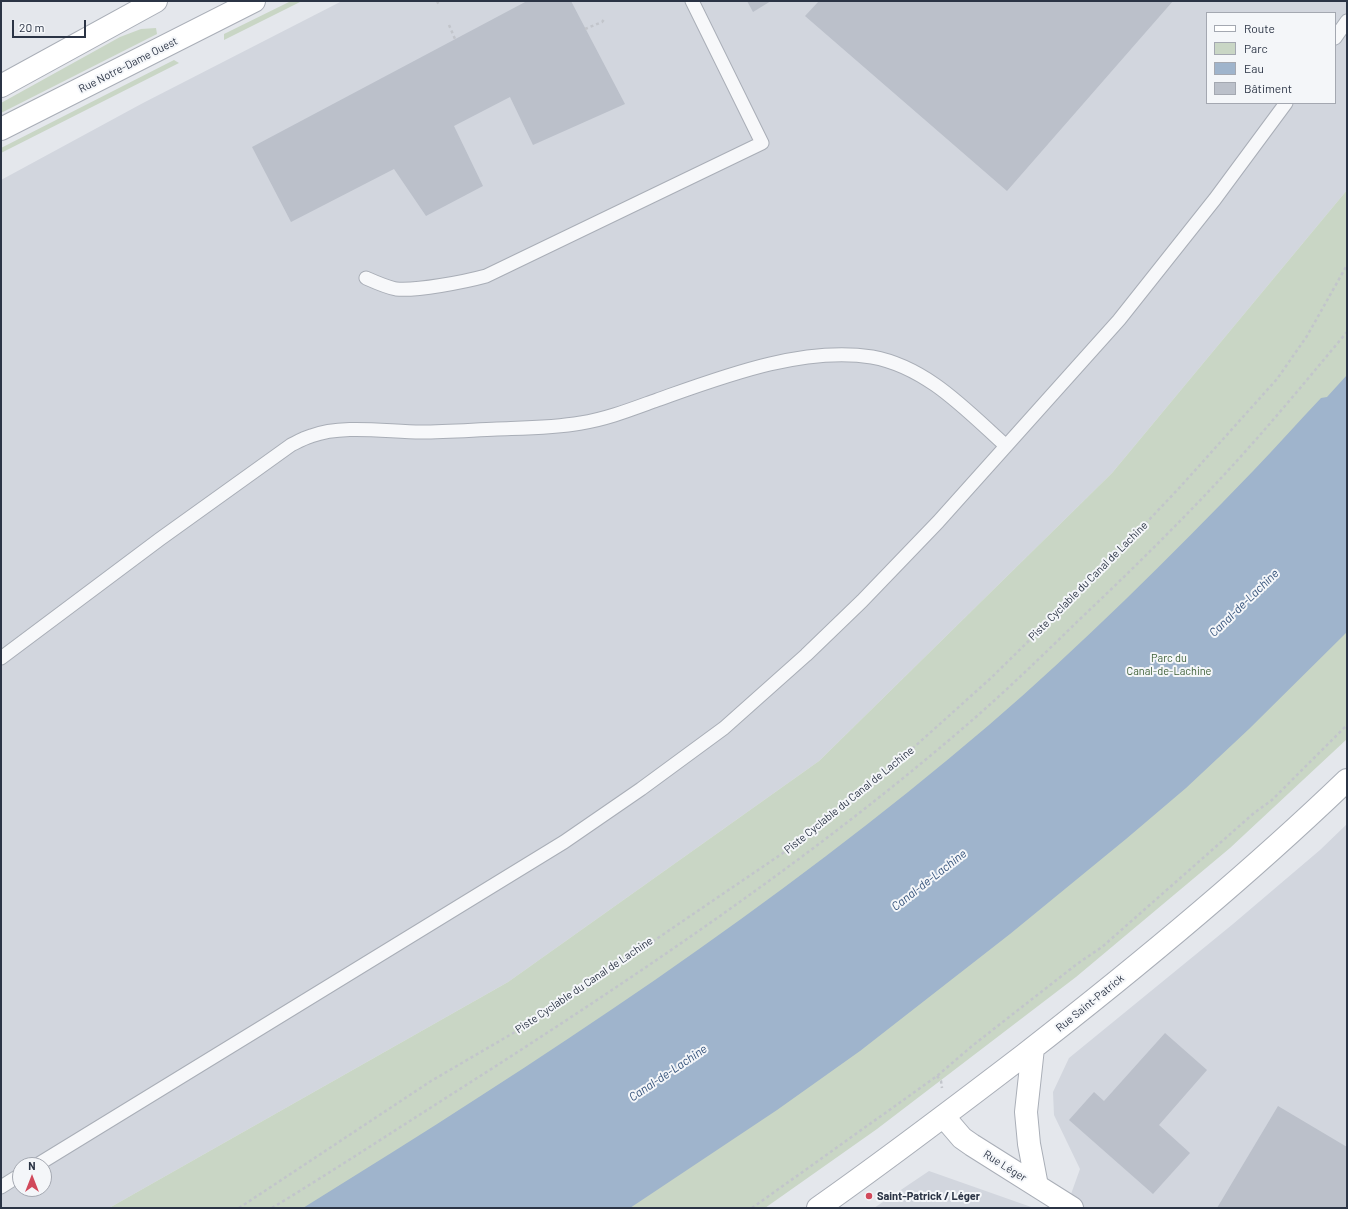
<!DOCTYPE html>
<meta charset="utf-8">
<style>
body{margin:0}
#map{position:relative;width:1348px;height:1209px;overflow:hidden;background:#e4e7ec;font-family:Barlow,sans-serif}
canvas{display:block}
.frame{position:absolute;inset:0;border:2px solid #2b3445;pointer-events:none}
.legend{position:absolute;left:1206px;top:12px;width:130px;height:92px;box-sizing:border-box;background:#f4f6f9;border:1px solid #a4a8b1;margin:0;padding:5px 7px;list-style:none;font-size:12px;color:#2b3445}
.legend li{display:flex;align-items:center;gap:8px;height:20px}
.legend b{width:20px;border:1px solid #a4a8b1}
.north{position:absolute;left:12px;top:1157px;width:40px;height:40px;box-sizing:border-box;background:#f4f6f9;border:1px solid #a4a8b1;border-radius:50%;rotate:0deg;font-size:11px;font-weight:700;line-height:16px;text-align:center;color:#2b3445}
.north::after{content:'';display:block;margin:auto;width:14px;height:18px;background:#d1495b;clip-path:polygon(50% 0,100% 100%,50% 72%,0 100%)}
.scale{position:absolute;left:12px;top:20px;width:74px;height:18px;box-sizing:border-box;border:2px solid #2b3445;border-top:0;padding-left:5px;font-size:12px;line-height:14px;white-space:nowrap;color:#2b3445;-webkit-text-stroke:3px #f4f6f9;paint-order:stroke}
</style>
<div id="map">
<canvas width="1348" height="1209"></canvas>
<div class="frame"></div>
<ul class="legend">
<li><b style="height:5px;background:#fff"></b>Route</li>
<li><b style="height:11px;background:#c9d6c5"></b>Parc</li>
<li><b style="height:11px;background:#9fb4cc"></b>Eau</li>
<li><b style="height:11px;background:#bbc0ca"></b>Bâtiment</li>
</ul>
<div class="north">N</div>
<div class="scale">20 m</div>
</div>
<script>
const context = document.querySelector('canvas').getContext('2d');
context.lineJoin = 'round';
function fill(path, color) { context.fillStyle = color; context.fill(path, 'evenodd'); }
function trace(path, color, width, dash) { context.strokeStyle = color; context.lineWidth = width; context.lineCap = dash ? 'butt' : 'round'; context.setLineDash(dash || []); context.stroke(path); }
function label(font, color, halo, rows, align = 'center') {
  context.font = font + ' Barlow,sans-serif'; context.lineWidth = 4; context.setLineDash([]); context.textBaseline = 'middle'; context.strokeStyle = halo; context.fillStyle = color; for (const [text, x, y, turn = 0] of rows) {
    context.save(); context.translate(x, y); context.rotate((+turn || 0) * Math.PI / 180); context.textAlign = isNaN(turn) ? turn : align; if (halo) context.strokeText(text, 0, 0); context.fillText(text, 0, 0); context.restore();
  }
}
fill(new Path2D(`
 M 342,1 L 1347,1 L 1347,190 L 1112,473 L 819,761 L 508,982 L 109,1208 L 1,1208 L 1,180 L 143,103 ZM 1207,13 L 1335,13 L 1335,103 L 1207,103 ZM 20,1165 L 44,1165 L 44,1189 L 20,1189 Z
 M 1347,824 L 1347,1208 L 1066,1208 L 1080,1169 L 1054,1115 L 1053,1092 L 1069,1058 L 1233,924 L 1320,850 Z
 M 929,1171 L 1034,1208 L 874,1208 Z`), '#d2d6de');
fill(new Path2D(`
 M 291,1 L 302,1 L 224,40 L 224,34 Z
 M 156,28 L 157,34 L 1,113 L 1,103 L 120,37 L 141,29 Z
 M 174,60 L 179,63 L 1,153 L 1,148 Z
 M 1347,190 L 1347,739 L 1230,848 L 1076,977 L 877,1129 L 765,1208 L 109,1208 L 508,982 L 819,761 L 1112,473 Z`), '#c9d6c5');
fill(new Path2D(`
 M 1347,375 L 1347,632 L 1249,729 L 1186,788 L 1126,839 L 1010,934 L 860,1051 L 777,1110 L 630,1208 L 303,1208 C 541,1061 776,907 989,725 C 1082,645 1169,558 1254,470 C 1276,447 1298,422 1321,398 L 1327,397 Z`), '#9fb4cc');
fill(new Path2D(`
 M 527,1 L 571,1 L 625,104 L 533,145 L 510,97 L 454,126 L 483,186 L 426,216 L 394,169 L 291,222 L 252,147 Z
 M 747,1 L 771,1 L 753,12 Z
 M 819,1 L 1173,1 L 1007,191 L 805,16 Z
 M 1165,1033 L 1207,1070 L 1159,1125 L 1190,1153 L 1153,1194 L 1069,1120 L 1094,1092 L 1104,1101 Z
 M 1278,1106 L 1347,1147 L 1347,1208 L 1217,1208 Z`), '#bbc0ca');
const lane = new Path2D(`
 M 1335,38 L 1347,21
 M 366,278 C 375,282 386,287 396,289 C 417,291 464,282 486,276 L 762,143 L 692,1
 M 1,658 L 160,539 L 291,445 C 297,442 304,438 311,436 C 343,424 388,432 421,432 C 447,432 472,430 497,429 C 525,428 553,428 581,423 C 607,419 632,409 657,400 C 722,377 802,346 872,357 C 927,367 966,410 1006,446
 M 37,1165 L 564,842 L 641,789 L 724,728 L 806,655 L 862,601 L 938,522 L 1119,320 L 1215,199 L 1286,103
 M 1,1187 L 20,1175`);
const secondary = new Path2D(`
 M 1,86 L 156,1
 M 1,129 L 254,1
 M 1033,1048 L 1026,1112 L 1029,1144 L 1037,1186
 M 944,1117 L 962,1138 L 972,1145 L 1072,1208
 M 818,1208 C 888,1159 956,1107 1024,1055 C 1136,968 1245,878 1347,780`);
trace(lane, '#a9aeb7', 15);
trace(secondary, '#a9aeb7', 24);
trace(new Path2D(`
 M 437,1 L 439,5
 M 449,25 L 455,39
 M 585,29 L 602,22 L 605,18
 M 937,1076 L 941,1081 L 942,1088
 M 239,1208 L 431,1081 L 515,1032 L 599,978 L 786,851 L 883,775 L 991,678 L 1113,558 L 1181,486 L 1277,379 L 1307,336 L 1347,265
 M 272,1208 C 344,1164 414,1118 485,1073 C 650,967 813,857 962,729 C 1003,694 1041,657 1080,619 C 1139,563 1197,506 1252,444 C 1284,408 1315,370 1347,332
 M 752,1208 L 937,1076 L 972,1046 L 1077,964 L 1102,947 L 1254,813 L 1272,800 L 1347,725`), '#c2c5cb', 2.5, [3, 3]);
trace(lane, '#f7f8fa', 13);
trace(secondary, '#fff', 22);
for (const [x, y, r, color] of [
 [869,1196,4,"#d1495b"]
]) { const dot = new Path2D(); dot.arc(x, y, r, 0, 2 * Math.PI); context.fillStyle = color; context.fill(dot); trace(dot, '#f4f6f9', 1.5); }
label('11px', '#2b3445', '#f4f6f9', [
 ["Rue Notre-Dame Ouest",128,65,-27],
 ["Piste Cyclable du Canal de Lachine",1088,581,-45],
 ["Piste Cyclable du Canal de Lachine",849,800,-39],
 ["Piste Cyclable du Canal de Lachine",584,985,-34],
 ["Rue Saint-Patrick",1090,1003,-39],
 ["Rue Léger",1005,1166,32]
]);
label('11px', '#3f6138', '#f4f6f9', [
 ["Parc du",1169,658],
 ["Canal-de-Lachine",1169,671]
]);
label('bold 11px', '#2b3445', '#f4f6f9', [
 ["Saint-Patrick / Léger",877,1196]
], 'left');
label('italic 12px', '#34527a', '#f4f6f9', [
 ["Canal-de-Lachine",1244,603,-44],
 ["Canal-de-Lachine",929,880,-38],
 ["Canal-de-Lachine",668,1073,-34]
]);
</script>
